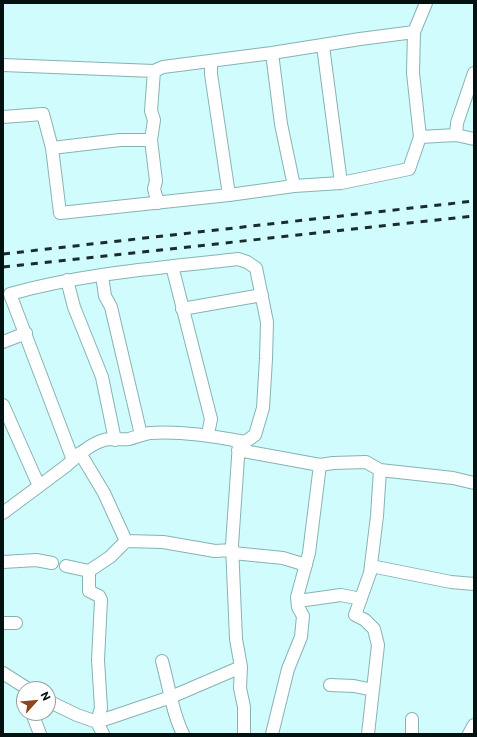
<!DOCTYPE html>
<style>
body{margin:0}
#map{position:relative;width:477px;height:737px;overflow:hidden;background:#d0fcfd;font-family:Commissioner,sans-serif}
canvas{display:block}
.frame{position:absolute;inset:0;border:4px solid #031111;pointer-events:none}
.north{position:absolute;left:16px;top:681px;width:40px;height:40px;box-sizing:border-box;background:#fff;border:1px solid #9aa0a0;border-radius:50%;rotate:63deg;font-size:11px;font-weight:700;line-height:16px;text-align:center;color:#031111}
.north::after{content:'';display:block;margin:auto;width:14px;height:18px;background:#8b461f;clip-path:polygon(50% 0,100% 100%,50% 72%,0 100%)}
</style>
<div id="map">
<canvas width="477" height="737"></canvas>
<div class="frame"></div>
<div class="north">N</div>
</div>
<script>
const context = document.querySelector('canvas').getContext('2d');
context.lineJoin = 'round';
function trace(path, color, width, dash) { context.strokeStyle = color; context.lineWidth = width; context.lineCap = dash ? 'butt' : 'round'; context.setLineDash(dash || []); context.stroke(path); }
const minor = new Path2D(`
 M 323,46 L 341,183
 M 272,53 L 281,124 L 294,186
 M 211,61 L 211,74 L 229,195
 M 3,65 L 154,71
 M 3,117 L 43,114 L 52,148 L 60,213 L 229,195 L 294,186 L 341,183 L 409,169 L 420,137 L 413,73 L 414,32 L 426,3
 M 456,135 L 457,123 L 474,73
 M 420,137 L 456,135 L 474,139
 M 52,148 L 120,140 L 151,140
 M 158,203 L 154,189 L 156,181 L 151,140 L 154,120 L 151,111 L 154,71 L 163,67 L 272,53 L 360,39 L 414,32
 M 172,266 L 211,419 L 208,434
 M 102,275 L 105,296 L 111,307 L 141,435
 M 67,280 L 74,307 L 102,377 L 115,440
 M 182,309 L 262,295
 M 3,342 L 26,333
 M 3,405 L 39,486
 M 239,443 L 232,545 L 236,639 L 241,667 L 240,688 L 244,707 L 244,734
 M 238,450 L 320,465 L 333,463 L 366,462 L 380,470 L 377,516 L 370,573 L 355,615 L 365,620 L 374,629 L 378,645 L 368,734
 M 80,453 L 104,493 L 126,541 L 110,557 L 89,571
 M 380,470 L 453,478 L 474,483
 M 3,513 L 66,466 C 77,456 90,444 104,440 C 112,438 121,440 129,439 C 136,437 143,434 150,433 C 182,431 213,436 245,442 L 255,435 L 263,408 L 266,359 L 267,322 L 256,268 L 247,262 L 238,259 C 161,268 84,273 10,294 L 73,460
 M 126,541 L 163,542 L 215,551 L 233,550
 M 233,553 L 283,558 L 306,565
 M 3,562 L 36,560 L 52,563
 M 66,566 L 89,571 L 89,591 L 99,596 L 101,600 L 98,660 L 101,708 L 97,722
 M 371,566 L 451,582 L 474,584
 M 298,601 L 341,595 L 361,599
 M 3,623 L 16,623
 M 162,661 C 169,686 172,712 183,734
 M 3,673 L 28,689
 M 330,685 L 354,686 L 373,690
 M 48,701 L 77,715 L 97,722 L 103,734
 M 32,713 L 40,734
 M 412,719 L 412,734
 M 97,722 L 171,697 L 241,667
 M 272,734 L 288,669 L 301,637 L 303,616 L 298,607 L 297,597 L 309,553 L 320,465
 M 469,734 L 474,725`);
trace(minor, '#88b2b2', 14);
trace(minor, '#fff', 12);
trace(new Path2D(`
 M 3,254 L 474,201
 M 3,267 L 474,216`), '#1a2c2c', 3, [7, 7]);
</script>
